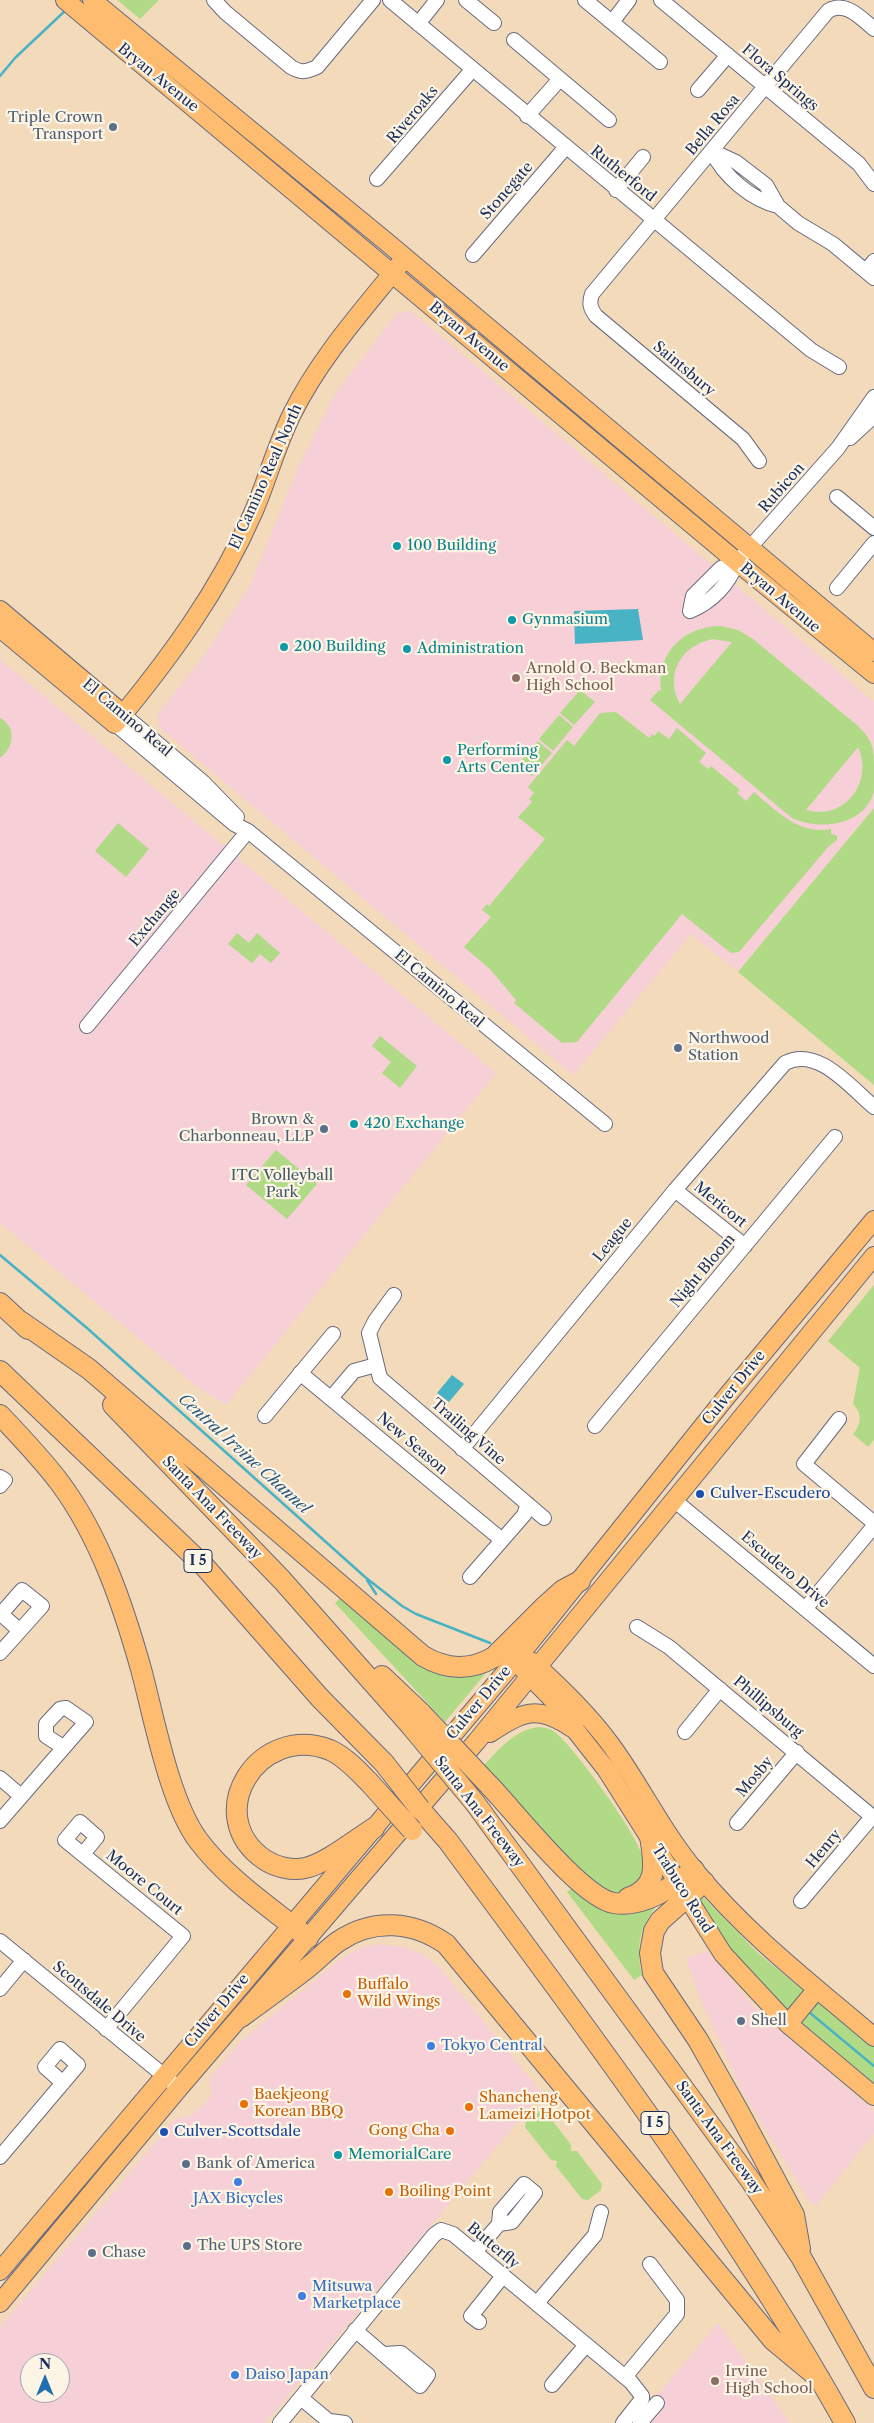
<!DOCTYPE html>
<style>
body{margin:0}
#map{position:relative;width:874px;height:2423px;overflow:hidden;background:#f3dabb;font-family:"Libre Caslon Text",serif}
canvas{display:block}
.north{position:absolute;left:20px;top:2353px;width:50px;height:50px;box-sizing:border-box;background:#fcf5e5;border:1px solid #a2a6af;border-radius:50%;rotate:0deg;font-size:14px;font-weight:700;line-height:20px;text-align:center;color:#1b2f5e}
.north::after{content:'';display:block;margin:auto;width:18px;height:22px;background:#1f6fb2;clip-path:polygon(50% 0,100% 100%,50% 72%,0 100%)}
</style>
<div id="map">
<canvas width="874" height="2423"></canvas>
<div class="north">N</div>
</div>
<script>
const context = document.querySelector('canvas').getContext('2d');
context.lineJoin = 'round';
function fill(path, color) { context.fillStyle = color; context.fill(path, 'evenodd'); }
function trace(path, color, width, dash) { context.strokeStyle = color; context.lineWidth = width; context.lineCap = dash ? 'butt' : 'round'; context.setLineDash(dash || []); context.stroke(path); }
function label(font, color, halo, rows, align = 'center') {
  context.font = font + ' "Libre Caslon Text",serif'; context.lineWidth = 4.5; context.setLineDash([]); context.textBaseline = 'middle'; context.strokeStyle = halo; context.fillStyle = color; for (const [text, x, y, turn = 0] of rows) {
    context.save(); context.translate(x, y); context.rotate((+turn || 0) * Math.PI / 180); context.textAlign = isNaN(turn) ? turn : align; if (halo) context.strokeText(text, 0, 0); context.fillText(text, 0, 0); context.restore();
  }
}
fill(new Path2D(`
 M 411,311 L 874,702 L 874,808 L 738,972 L 691,934 L 573,1075 L 159,727 L 158,714 L 206,653 L 250,585 L 299,466 L 335,394 L 397,313 Z
 M 0,659 L 496,1073 L 226,1405 L 195,1385 L 0,1223 Z
 M 377,1944 L 404,1947 L 422,1954 L 439,1967 L 542,2093 L 265,2423 L 0,2423 L 0,2327 L 175,2119 L 191,2116 L 212,2095 L 209,2079 L 240,2042 L 342,1958 L 358,1949 ZM 30,2363 L 60,2363 L 60,2393 L 30,2393 Z
 M 707,1951 L 752,2005 L 771,2023 L 874,2111 L 874,2133 L 816,2206 L 810,2202 L 742,2091 L 699,1996 L 686,1958 Z
 M 718,2323 L 790,2423 L 634,2423 Z`), '#f6cfd7');
fill(new Path2D(`
 M 117,0 L 159,0 L 140,19 Z
 M 721,626 L 738,630 L 753,639 L 858,726 C 873,741 874,748 874,768 C 874,775 874,784 874,791 C 865,826 819,831 792,818 L 650,700 L 659,690 L 661,691 C 656,653 684,626 721,626 ZM 713,639 L 732,642 L 680,704 C 664,675 681,645 713,639 ZM 858,747 C 874,783 844,821 806,810 Z
 M 580,690 L 595,702 L 574,725 L 560,713 Z
 M 616,712 L 649,738 L 652,734 L 655,736 L 658,731 L 669,739 L 677,728 L 706,753 L 699,762 L 708,769 L 711,766 L 740,790 L 737,793 L 746,801 L 754,792 C 776,811 799,835 831,829 L 831,834 L 837,836 L 837,840 L 829,846 L 739,952 L 731,953 L 682,914 L 577,1042 L 562,1043 L 514,1003 L 516,1000 L 490,969 L 464,947 L 491,917 L 482,910 L 487,904 L 489,906 L 545,839 L 518,817 L 532,802 L 529,799 L 534,793 L 528,787 L 567,740 L 574,746 L 600,713 Z
 M 559,715 L 573,727 L 553,751 L 539,739 Z
 M 0,718 C 17,727 14,748 0,758 Z
 M 538,741 L 552,753 L 532,776 L 518,764 Z
 M 874,808 L 874,1085 L 738,972 Z
 M 118,823 L 149,849 L 126,877 L 95,851 Z
 M 237,933 L 249,943 L 257,933 L 280,953 L 271,963 L 260,954 L 252,963 L 228,944 Z
 M 380,1036 L 417,1066 L 400,1088 L 382,1073 L 391,1062 L 372,1046 Z
 M 276,1150 L 317,1184 L 287,1219 L 246,1185 Z
 M 874,1285 L 874,1440 L 868,1447 L 853,1434 C 862,1424 862,1413 853,1404 L 860,1368 L 828,1341 Z
 M 344,1594 L 414,1656 L 491,1667 L 445,1722 L 335,1603 Z
 M 539,1727 C 546,1728 552,1729 557,1734 C 576,1750 638,1835 643,1858 C 645,1865 642,1874 642,1881 C 619,1895 619,1897 594,1885 L 483,1766 C 501,1748 514,1730 539,1727 Z
 M 572,1888 L 598,1907 L 653,1905 L 655,1908 C 639,1929 636,1949 642,1975 L 634,1980 L 567,1892 Z
 M 703,1897 L 758,1953 L 805,1992 L 788,2014 L 747,1972 L 696,1904 Z
 M 817,2002 L 874,2046 L 874,2088 L 798,2022 Z
 M 540,2111 L 546,2112 L 571,2145 L 571,2151 L 577,2151 L 602,2184 L 601,2190 L 588,2200 L 582,2199 L 556,2166 L 557,2161 L 551,2160 L 525,2127 L 526,2122 Z`), '#b0da85');
fill(new Path2D(`
 M 638,609 L 643,640 L 575,644 L 574,611 Z
 M 452,1375 L 464,1384 L 449,1402 L 437,1393 Z`), '#47b3c4');
trace(new Path2D(`
 M 0,76 L 15,58 L 67,9
 M 0,1255 L 87,1328 L 365,1577 L 402,1606 L 416,1614 L 490,1643
 M 367,1580 L 376,1594
 M 809,2012 L 874,2066`), '#47b3c4', 2.5);
const minor = new Path2D(`
 M 214,0 L 225,12 L 291,67 C 301,73 306,72 317,67 L 373,0
 M 390,0 L 811,350 L 839,367
 M 466,0 L 494,23
 M 585,0 L 660,62
 M 661,0 L 859,164 L 874,184
 M 612,22 L 629,0
 M 418,24 L 437,0
 M 514,40 L 609,120
 M 698,90 L 728,55
 M 527,116 L 560,79
 M 712,151 L 736,162 L 766,185 L 778,206 L 798,223 L 833,244 L 874,278
 M 712,151 C 723,176 752,200 778,206
 M 377,179 L 472,70
 M 616,190 L 643,157
 M 473,255 L 565,148
 M 866,271 L 874,261
 M 850,438 L 874,416
 M 759,461 L 743,439 L 596,316 C 590,308 589,303 592,294 L 828,11 C 845,0 861,18 874,29
 M 837,497 L 874,528
 M 837,588 L 874,543
 M 690,611 C 712,602 729,584 737,562 L 838,448 L 874,397
 M 690,611 L 693,596 L 721,568 L 737,562
 M 123,714 L 203,782 L 237,817
 M 115,724 L 234,824 L 248,831 L 605,1124
 M 87,1026 L 248,831
 M 675,1190 L 745,1246
 M 394,1295 L 375,1321 L 369,1333 L 380,1378 L 544,1518
 M 300,1373 L 502,1540
 M 331,1398 L 354,1371 L 376,1365
 M 265,1416 L 333,1334
 M 839,1419 L 804,1464 L 874,1523
 M 595,1426 L 835,1137
 M 462,1449 L 675,1190 L 785,1063 C 818,1046 850,1087 874,1107
 M 0,1477 L 5,1480 L 0,1486
 M 674,1500 L 874,1666
 M 470,1577 L 524,1515 L 528,1504
 M 805,1609 L 874,1526
 M 637,1627 L 669,1647 L 874,1818
 M 0,1653 L 42,1606 L 22,1590 L 1,1614 L 19,1630
 M 685,1732 L 720,1689
 M 0,1778 L 21,1796
 M 0,1821 L 86,1722 L 66,1708 L 60,1709 L 46,1724 L 46,1736 L 63,1747
 M 737,1823 L 797,1752
 M 83,1854 L 97,1837 L 80,1822 L 65,1840 L 183,1936 L 106,2029
 M 801,1901 L 872,1817
 M 0,1941 L 179,2088
 M 0,1989 L 24,1960
 M 0,2157 L 78,2065 L 60,2049 L 45,2067 L 63,2083
 M 475,2252 L 499,2224 L 500,2212 L 524,2184 L 535,2193 L 512,2222 L 499,2224
 M 537,2303 L 595,2235 L 601,2212
 M 479,2322 L 471,2316 L 503,2276
 M 355,2330 L 420,2386 L 428,2375 L 401,2353 L 384,2354
 M 625,2377 L 677,2314 L 677,2300 L 650,2264
 M 552,2385 L 586,2345
 M 301,2398 L 331,2423
 M 330,2421 L 345,2423
 M 280,2423 L 434,2235 L 441,2230 L 453,2234 L 631,2382 L 642,2396 L 642,2399 L 623,2423
 M 640,2423 L 657,2403`);
const major = new Path2D(`
 M 65,0 L 737,562 L 874,674
 M 92,0 L 389,244 L 874,652
 M 0,610 L 123,714
 M 0,628 L 115,724 C 169,659 219,591 253,513 C 267,481 276,446 292,414 C 319,359 362,311 400,264
 M 533,1662 C 561,1688 589,1715 611,1745 C 641,1786 663,1833 696,1872 C 748,1935 812,1984 874,2037
 M 522,1668 L 566,1713 L 576,1731 L 606,1769 L 723,1954 L 788,2024 L 874,2096
 M 490,1733 C 523,1712 536,1704 572,1728
 M 788,2024 L 817,1989
 M 0,2271 L 515,1661 L 727,1396 L 874,1220
 M 0,2303 L 179,2088 L 476,1742 L 874,1256`);
const highway = new Path2D(`
 M 0,1303 L 28,1329
 M 20,1321 L 89,1369 L 423,1656 C 447,1670 470,1671 494,1657 L 543,1608 L 563,1590 L 580,1581
 M 0,1371 L 205,1567 L 320,1698 L 384,1763
 M 113,1405 L 282,1580 L 411,1726
 M 0,1415 C 21,1437 42,1459 60,1483 C 100,1537 123,1605 141,1669 C 154,1717 169,1801 198,1840 C 228,1880 270,1907 308,1938
 M 382,1676 L 422,1714
 M 368,1781 C 357,1770 344,1756 330,1750 C 258,1722 200,1816 265,1860 C 276,1867 292,1871 305,1868 C 325,1864 355,1840 374,1828
 M 489,1785 C 515,1812 582,1898 614,1903 C 644,1908 672,1887 694,1870
 M 475,1803 L 751,2181 L 801,2257 L 874,2388
 M 420,1809 L 448,1841 C 588,2030 730,2217 845,2423
 M 704,1882 L 660,1921 L 654,1931 L 650,1953 L 653,1973 L 698,2040 L 740,2114 L 794,2215 L 800,2249
 M 628,1898 C 660,1887 654,1863 650,1836
 M 241,2017 C 263,2001 285,1985 306,1969 C 318,1960 327,1949 339,1941 C 373,1918 413,1921 446,1944 L 773,2340 L 820,2379`);
trace(minor, '#676b7f', 16);
trace(major, '#676b7f', 20);
trace(highway, '#676b7f', 22);
trace(minor, '#fff', 14);
trace(major, '#fdbc6f', 18);
trace(highway, '#fdbc6f', 20);
const highwayBridge = new Path2D(`
 M 422,1714 L 489,1785
 M 411,1726 L 475,1803
 M 384,1763 L 420,1809
 M 368,1781 L 412,1830`);
trace(highwayBridge, '#676b7f', 22, []);
trace(highwayBridge, '#fdbc6f', 20);
for (const [x, y, r, color] of [
 [113,127,5,"#5c6f8a"],
 [397,546,5,"#0f9aa8"],
 [512,620,5,"#0f9aa8"],
 [284,647,5,"#0f9aa8"],
 [407,649,5,"#0f9aa8"],
 [516,678,5,"#8d6e63"],
 [447,760,5,"#0f9aa8"],
 [678,1048,5,"#5c6f8a"],
 [354,1124,5,"#0f9aa8"],
 [324,1129,5,"#5c6f8a"],
 [700,1494,5,"#1a4fb4"],
 [347,1994,5,"#e8710a"],
 [741,2021,5,"#5c6f8a"],
 [431,2046,5,"#3f7fe0"],
 [244,2104,5,"#e8710a"],
 [469,2107,5,"#e8710a"],
 [450,2131,5,"#e8710a"],
 [164,2132,5,"#1a4fb4"],
 [338,2155,5,"#0f9aa8"],
 [186,2164,5,"#5c6f8a"],
 [238,2182,5,"#3f7fe0"],
 [389,2192,5,"#e8710a"],
 [187,2246,5,"#5c6f8a"],
 [92,2253,5,"#5c6f8a"],
 [302,2296,5,"#3f7fe0"],
 [235,2375,5,"#3f7fe0"],
 [715,2381,5,"#8d6e63"]
]) { const dot = new Path2D(); dot.arc(x, y, r, 0, 2 * Math.PI); context.fillStyle = color; context.fill(dot); trace(dot, '#fcf5e5', 2); }
for (const [x, y, w] of [
 [198,1561,28],
 [655,2123,28]
]) { const box = new Path2D(); box.roundRect(x - w / 2, y - 11.5, w, 23, 4); context.fillStyle = '#fcf5e5'; context.fill(box); trace(box, '#1b2f5e', 1); }
label('bold 14px', '#1b2f5e', null, [
 ["I 5",198,1561],
 ["I 5",655,2123]
]);
label('15px', '#1b2f5e', '#fcf5e5', [
 ["Bryan Avenue",158,78,39],
 ["Flora Springs",780,78,40],
 ["Riveroaks",413,115,-50],
 ["Bella Rosa",713,125,-50],
 ["Rutherford",623,174,39],
 ["Stonegate",507,191,-49],
 ["Bryan Avenue",469,337,40],
 ["Saintsbury",684,369,40],
 ["El Camino Real North",266,477,-66],
 ["Rubicon",782,488,-49],
 ["Bryan Avenue",780,598,40],
 ["El Camino Real",127,718,40],
 ["Exchange",155,918,-50],
 ["El Camino Real",439,989,40],
 ["Mericort",720,1205,39],
 ["League",613,1240,-51],
 ["Night Bloom",703,1271,-50],
 ["Culver Drive",734,1388,-51],
 ["Trailing Vine",468,1432,41],
 ["New Season",412,1444,40],
 ["Santa Ana Freeway",212,1508,46],
 ["Escudero Drive",785,1570,40],
 ["Culver Drive",479,1703,-50],
 ["Phillipsburg",768,1707,40],
 ["Mosby",755,1777,-50],
 ["Santa Ana Freeway",479,1812,52],
 ["Henry",824,1849,-50],
 ["Moore Court",144,1883,39],
 ["Trabuco Road",682,1889,58],
 ["Scottsdale Drive",99,2002,40],
 ["Culver Drive",217,2011,-50],
 ["Santa Ana Freeway",719,2138,54],
 ["Butterfly",493,2246,40]
]);
label('15px', '#4e5e75', '#fcf5e5', [
 ["Triple Crown",103,118,"right"],
 ["Transport",103,135,"right"],
 ["Northwood",688,1039],
 ["Station",688,1056],
 ["Brown &",314,1120,"right"],
 ["Charbonneau, LLP",314,1137,"right"],
 ["Shell",751,2021],
 ["Bank of America",196,2164],
 ["The UPS Store",197,2246],
 ["Chase",102,2253]
], 'left');
label('15px', '#0d838f', '#fcf5e5', [
 ["100 Building",407,546],
 ["Gynmasium",522,620],
 ["200 Building",294,647],
 ["Administration",417,649],
 ["Performing",457,751],
 ["Arts Center",457,768],
 ["420 Exchange",364,1124],
 ["MemorialCare",348,2155]
], 'left');
label('15px', '#785e54', '#fcf5e5', [
 ["Arnold O. Beckman",526,669],
 ["High School",526,686],
 ["Irvine",725,2372],
 ["High School",725,2389]
], 'left');
label('15px', '#405a68', '#fcf5e5', [
 ["ITC Volleyball",282,1176],
 ["Park",282,1193]
]);
label('15px', '#164399', '#fcf5e5', [
 ["Culver-Escudero",710,1494],
 ["Culver-Scottsdale",174,2132]
], 'left');
label('15px', '#c56008', '#fcf5e5', [
 ["Buffalo",357,1985],
 ["Wild Wings",357,2002],
 ["Baekjeong",254,2095],
 ["Korean BBQ",254,2112],
 ["Shancheng",479,2098],
 ["Lameizi Hotpot",479,2115],
 ["Gong Cha",440,2131,"right"],
 ["Boiling Point",399,2192]
], 'left');
label('15px', '#366cbe', '#fcf5e5', [
 ["Tokyo Central",441,2046],
 ["JAX Bicycles",238,2199,"center"],
 ["Mitsuwa",312,2287],
 ["Marketplace",312,2304],
 ["Daiso Japan",245,2375]
], 'left');
label('italic 16px', '#28577d', '#fcf5e5', [
 ["Central Irvine Channel",244,1454,42]
]);
</script>
